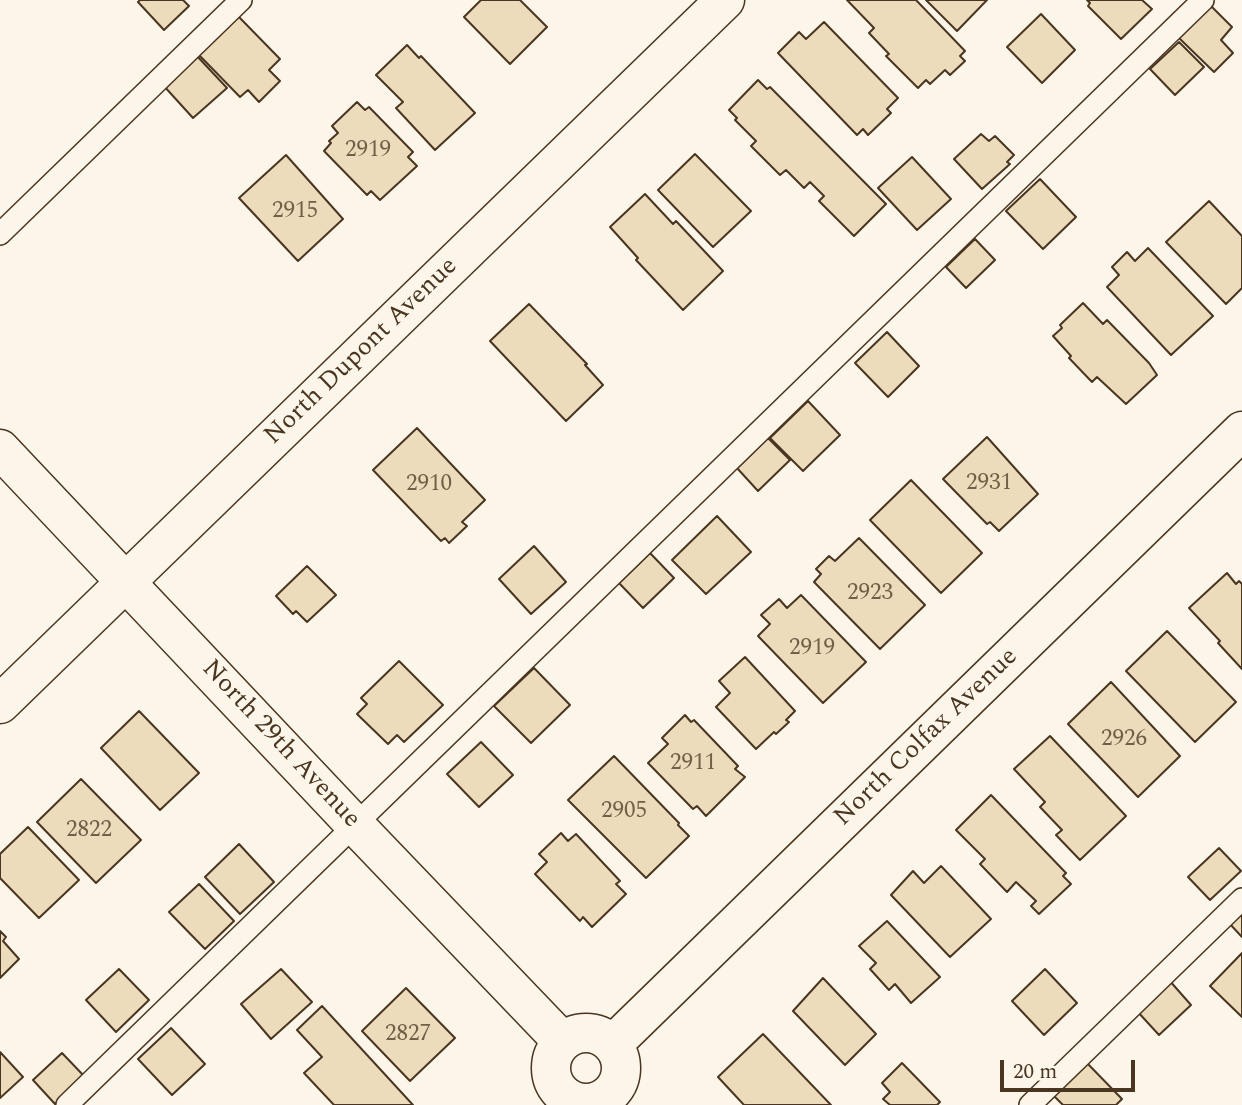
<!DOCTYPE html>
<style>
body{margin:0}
#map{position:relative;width:1242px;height:1105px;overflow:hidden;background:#fbf6e9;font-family:Spectral,serif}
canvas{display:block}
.scale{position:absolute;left:1000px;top:1060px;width:135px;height:32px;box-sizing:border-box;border:4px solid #4a3520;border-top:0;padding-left:9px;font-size:21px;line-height:24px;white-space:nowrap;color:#4a3520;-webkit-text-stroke:5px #fbf6e9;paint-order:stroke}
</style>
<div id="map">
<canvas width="1242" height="1105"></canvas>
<div class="scale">20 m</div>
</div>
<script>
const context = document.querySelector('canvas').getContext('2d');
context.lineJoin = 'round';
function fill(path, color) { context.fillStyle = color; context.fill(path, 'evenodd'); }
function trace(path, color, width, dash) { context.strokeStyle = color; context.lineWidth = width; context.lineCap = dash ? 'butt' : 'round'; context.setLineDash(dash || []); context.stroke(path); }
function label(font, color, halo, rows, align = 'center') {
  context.font = font + ' Spectral,serif'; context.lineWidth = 5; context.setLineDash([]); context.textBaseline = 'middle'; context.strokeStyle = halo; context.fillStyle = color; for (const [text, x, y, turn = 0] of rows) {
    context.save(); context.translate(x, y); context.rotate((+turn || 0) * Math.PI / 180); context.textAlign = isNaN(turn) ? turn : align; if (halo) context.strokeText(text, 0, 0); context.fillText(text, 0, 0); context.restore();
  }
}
const building = new Path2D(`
 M 140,0 L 183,0 L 189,6 L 164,30 L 138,2 Z
 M 481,0 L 520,0 L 547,27 L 510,64 L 464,17 Z
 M 847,0 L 916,0 L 965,51 L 960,56 L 965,61 L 950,75 L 945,70 L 930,84 L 926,80 L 918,88 L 886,56 L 889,54 L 869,33 L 874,28 Z
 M 926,0 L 987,0 L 957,31 Z
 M 1087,0 L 1142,0 L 1152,9 L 1121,39 L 1088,6 L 1090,3 Z
 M 1211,6 L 1232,27 L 1221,40 L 1233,53 L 1214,72 L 1179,38 Z
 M 1041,14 L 1075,50 L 1042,83 L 1007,47 Z
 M 238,16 L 280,59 L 269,70 L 280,81 L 259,102 L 248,90 L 240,97 L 199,55 Z
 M 824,22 L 898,98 L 887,109 L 891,113 L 868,135 L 863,129 L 857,135 L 778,53 L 799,32 L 806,39 Z
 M 1179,42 L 1204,67 L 1175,95 L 1150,69 Z
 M 407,45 L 419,58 L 421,56 L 475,113 L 435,150 L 396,108 L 403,102 L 376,75 Z
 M 196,55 L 227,88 L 193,118 L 163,85 Z
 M 758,80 L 767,89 L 770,87 L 886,204 L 854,236 L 819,201 L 824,196 L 810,182 L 804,188 L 786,170 L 780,175 L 751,146 L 756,141 L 735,120 L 737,118 L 729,110 Z
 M 357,102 L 365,110 L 369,107 L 413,152 L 408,157 L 417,166 L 380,200 L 371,191 L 367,195 L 324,151 L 331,143 L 329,141 L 338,133 L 332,126 Z
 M 981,134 L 989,141 L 995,136 L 1014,155 L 1007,162 L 1010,164 L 982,189 L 954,159 Z
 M 695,154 L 751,211 L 713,247 L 658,190 Z
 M 286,155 L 343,219 L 298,261 L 239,198 Z
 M 912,157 L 951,199 L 917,230 L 878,188 Z
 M 1040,179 L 1076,217 L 1043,249 L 1006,211 Z
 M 645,194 L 673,224 L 676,221 L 723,271 L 683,310 L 636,260 L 638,258 L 610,227 Z
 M 1209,201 L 1242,236 L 1242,288 L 1226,304 L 1166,242 Z
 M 975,239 L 995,260 L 966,288 L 946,267 Z
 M 1148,248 L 1213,316 L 1171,355 L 1107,287 L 1119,275 L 1112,267 L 1127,252 L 1135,261 Z
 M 1083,303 L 1103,324 L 1107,320 L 1149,363 L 1157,375 L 1126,404 L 1097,377 L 1092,382 L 1069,358 L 1071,356 L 1053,336 L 1062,328 L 1060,325 Z
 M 529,304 L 587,364 L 585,365 L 603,385 L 566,421 L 490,341 Z
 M 887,332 L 919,366 L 888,397 L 855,363 Z
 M 808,401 L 840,435 L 803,471 L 770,438 Z
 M 417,428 L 485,500 L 462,522 L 467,526 L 449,543 L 445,538 L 441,541 L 373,470 Z
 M 987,437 L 1038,494 L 999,531 L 990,522 L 987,524 L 943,479 Z
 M 768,438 L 790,460 L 758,491 L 737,468 Z
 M 911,480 L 982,553 L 941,593 L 870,520 Z
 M 717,516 L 751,552 L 706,594 L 672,560 Z
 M 859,538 L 925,605 L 880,649 L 814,582 L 821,574 L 816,569 L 829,556 L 835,561 Z
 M 534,546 L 566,582 L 531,614 L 499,579 Z
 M 650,553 L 674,578 L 643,608 L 619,583 Z
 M 307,566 L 336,595 L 307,622 L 296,611 L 293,614 L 276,596 Z
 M 1227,573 L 1236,584 L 1239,581 L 1242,584 L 1242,669 L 1218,643 L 1220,641 L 1189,608 Z
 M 801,595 L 866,662 L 823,703 L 758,636 L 770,624 L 761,615 L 779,599 L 787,608 Z
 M 1167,631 L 1236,702 L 1195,742 L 1126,671 Z
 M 745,657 L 795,711 L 786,720 L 789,722 L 776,734 L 774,732 L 756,749 L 716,707 L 730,693 L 719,681 Z
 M 399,661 L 443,705 L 404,742 L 397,735 L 388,744 L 357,714 L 367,704 L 361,698 Z
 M 534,668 L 570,705 L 531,743 L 494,706 Z
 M 1111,682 L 1180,756 L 1138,797 L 1068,724 Z
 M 139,711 L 199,773 L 160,810 L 101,748 Z
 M 685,715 L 691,722 L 694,720 L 738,766 L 735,769 L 745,777 L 706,816 L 697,806 L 693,809 L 648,763 L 668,744 L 662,738 Z
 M 1050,736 L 1126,816 L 1080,860 L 1056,835 L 1062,830 L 1040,807 L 1045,802 L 1014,769 Z
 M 481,742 L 513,775 L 479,807 L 447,774 Z
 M 614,756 L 679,823 L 678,825 L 689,836 L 646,878 L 568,800 Z
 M 81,779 L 141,840 L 96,883 L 37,822 Z
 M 991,795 L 1066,873 L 1063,876 L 1071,884 L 1039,914 L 1031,906 L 1036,901 L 1016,882 L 1007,892 L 980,864 L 985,859 L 956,830 Z
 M 28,827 L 79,880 L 39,918 L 0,878 L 0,854 Z
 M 561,833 L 568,841 L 576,834 L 620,881 L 616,884 L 626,894 L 592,927 L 583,917 L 580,921 L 535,874 L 547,862 L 539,854 Z
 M 239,844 L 274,882 L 240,914 L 205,877 Z
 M 1219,848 L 1241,871 L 1210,900 L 1188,877 Z
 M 941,866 L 991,919 L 950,957 L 891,895 L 913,871 L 924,883 Z
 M 199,884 L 234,921 L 205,949 L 169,912 Z
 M 1242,910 L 1242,937 L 1229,923 Z
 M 887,921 L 940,977 L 911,1003 L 895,984 L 889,990 L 870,969 L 876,963 L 859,946 Z
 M 0,931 L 6,937 L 3,941 L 19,959 L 0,978 Z
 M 1242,953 L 1242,1017 L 1210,986 Z
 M 119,969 L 149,1000 L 116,1032 L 86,1000 Z
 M 281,969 L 312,1002 L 271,1039 L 241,1004 Z
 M 1045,969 L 1077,1003 L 1044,1035 L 1012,1001 Z
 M 823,978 L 876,1034 L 845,1065 L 793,1011 Z
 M 1169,980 L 1191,1005 L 1159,1035 L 1137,1011 Z
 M 406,988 L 455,1038 L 410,1081 L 362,1031 Z
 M 322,1006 L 413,1105 L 334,1105 L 304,1073 L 322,1057 L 297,1030 Z
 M 171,1028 L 205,1064 L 172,1095 L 138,1059 Z
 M 763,1034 L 831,1105 L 744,1105 L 718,1077 Z
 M 0,1052 L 23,1077 L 0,1098 Z
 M 62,1053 L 84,1076 L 55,1104 L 33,1080 Z
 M 1086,1062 L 1122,1099 L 1116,1105 L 1063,1105 L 1053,1095 Z
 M 902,1063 L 940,1102 L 937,1105 L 890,1105 L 883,1099 L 890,1092 L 882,1083 Z`);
fill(building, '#ecdcbc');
trace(building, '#4a3520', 2);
const service = new Path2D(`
 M 0,234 L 241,0
 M 67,1105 L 1203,0
 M 1030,1105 L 1242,899`);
const minor = new Path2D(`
 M 0,449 L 355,825 L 562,1041
 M 0,704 L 725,0
 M551 1068a35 35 0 1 1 70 0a35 35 0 1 1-70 0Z
 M 612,1045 L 1242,431`);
trace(service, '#4a3520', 24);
trace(minor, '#4a3520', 41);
trace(service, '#fbf6e9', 21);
trace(minor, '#fbf6e9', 38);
label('23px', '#725f47', null, [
 ["2919",368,151],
 ["2915",295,212],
 ["2931",989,484],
 ["2910",429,485],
 ["2923",870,594],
 ["2919",812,649],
 ["2926",1124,740],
 ["2911",693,764],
 ["2905",624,812],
 ["2822",89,831],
 ["2827",408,1035]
]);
label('26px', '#4a3520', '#fbf6e9', [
 ["North Dupont Avenue",362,352,-44],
 ["North Colfax Avenue",927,738,-44],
 ["North 29th Avenue",280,745,47]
]);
</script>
